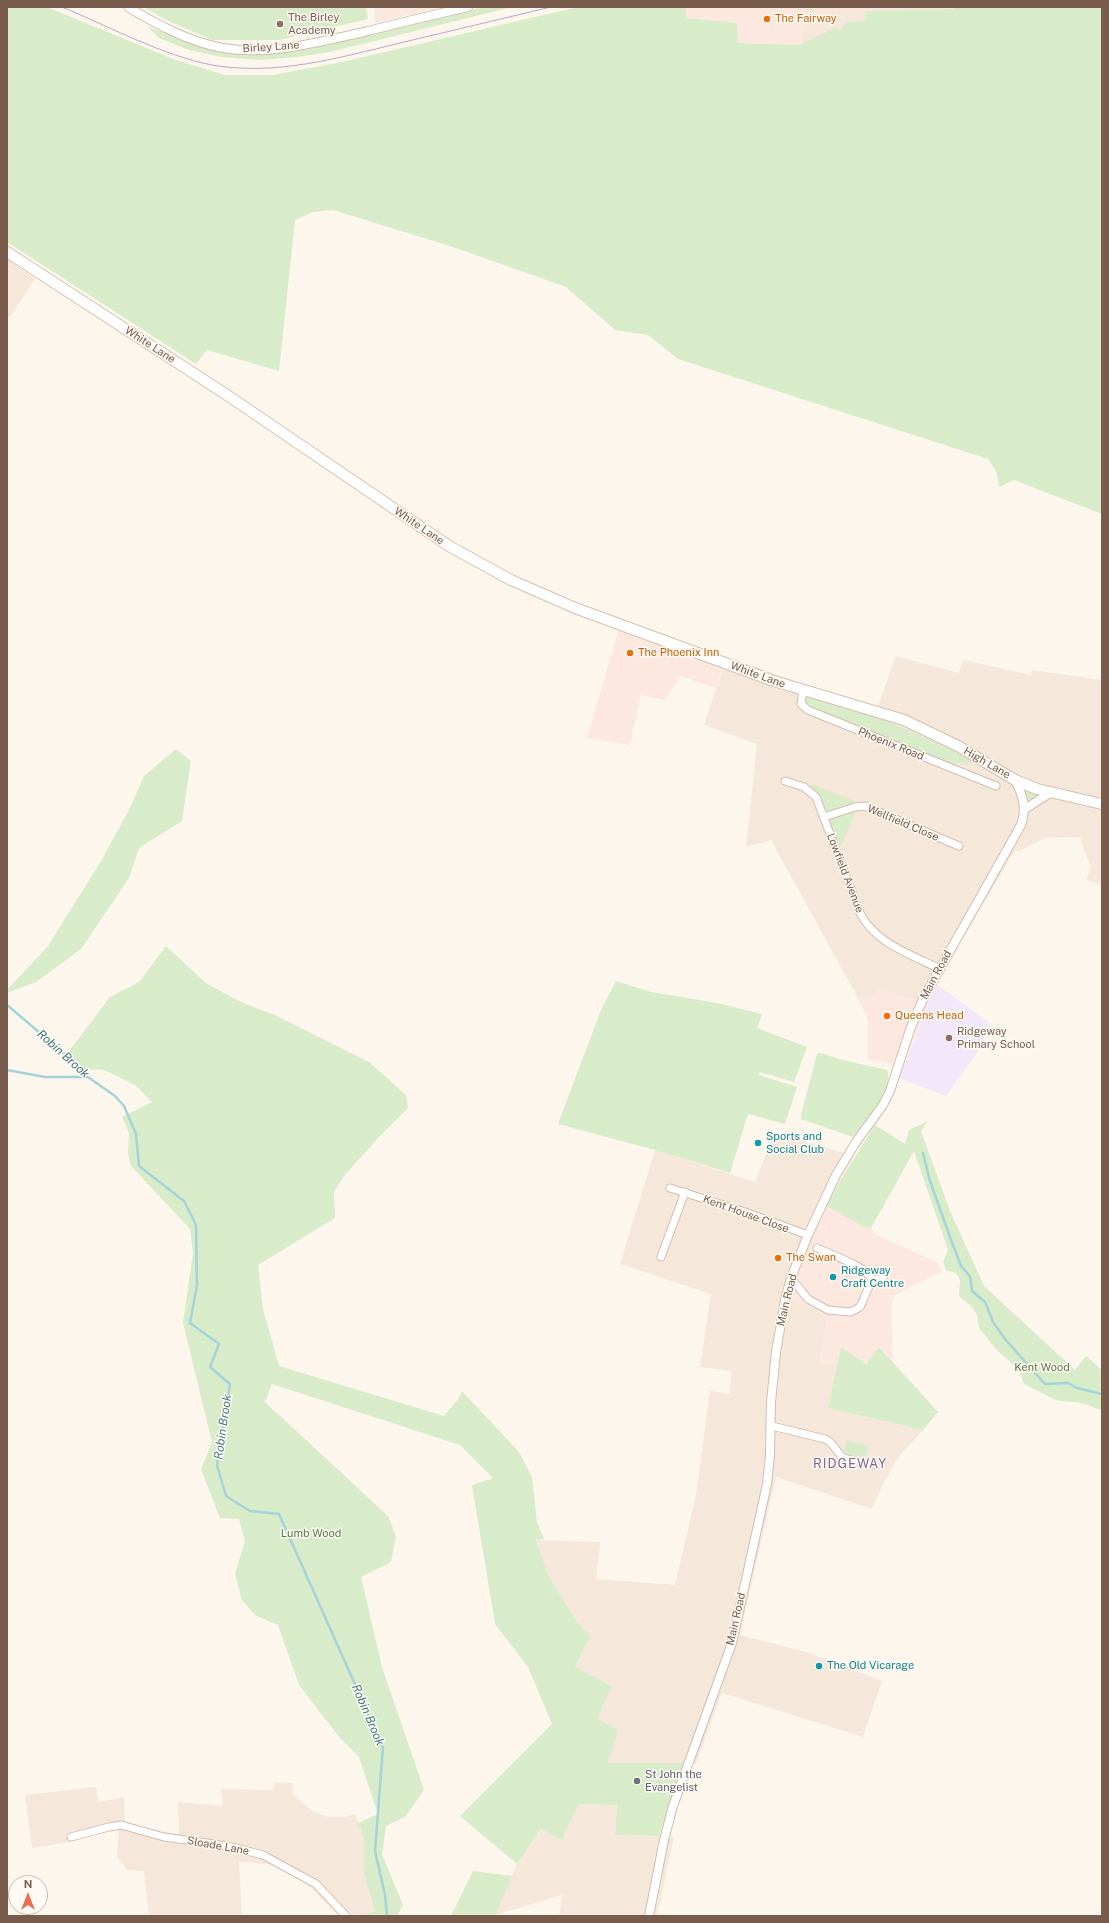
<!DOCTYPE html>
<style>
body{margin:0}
#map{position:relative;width:1109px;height:1923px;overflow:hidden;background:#fdf6ec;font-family:"Public Sans",sans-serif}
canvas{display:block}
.frame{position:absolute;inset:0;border:8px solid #7a5c4d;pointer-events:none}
.north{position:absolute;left:8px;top:1875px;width:40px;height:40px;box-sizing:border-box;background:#fffaf3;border:1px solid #cabbb1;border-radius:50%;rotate:0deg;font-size:11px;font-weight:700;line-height:16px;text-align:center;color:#7a5c4d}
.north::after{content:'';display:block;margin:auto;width:14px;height:18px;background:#e76f51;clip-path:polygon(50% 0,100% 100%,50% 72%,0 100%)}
</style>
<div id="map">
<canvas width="1109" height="1923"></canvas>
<div class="frame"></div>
<div class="north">N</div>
</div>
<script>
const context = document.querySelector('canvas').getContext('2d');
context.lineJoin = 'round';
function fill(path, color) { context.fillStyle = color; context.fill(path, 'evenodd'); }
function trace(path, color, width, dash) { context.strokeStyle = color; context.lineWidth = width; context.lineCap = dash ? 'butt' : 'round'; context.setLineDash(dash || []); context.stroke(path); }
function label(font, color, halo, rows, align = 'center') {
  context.font = font + ' "Public Sans",sans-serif'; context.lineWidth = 3; context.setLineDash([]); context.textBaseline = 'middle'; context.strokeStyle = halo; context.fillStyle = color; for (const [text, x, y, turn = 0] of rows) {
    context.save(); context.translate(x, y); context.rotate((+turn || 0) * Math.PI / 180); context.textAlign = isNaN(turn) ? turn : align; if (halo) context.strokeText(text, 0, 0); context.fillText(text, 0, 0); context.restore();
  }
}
fill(new Path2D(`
 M 806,7 L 952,7 L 952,9 L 866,12 L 866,22 L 847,22 L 839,31 L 800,45 Z
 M 7,259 L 35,279 L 10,317 L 7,315 Z
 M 896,656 L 959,673 L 963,660 L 1031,675 L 1032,670 L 1102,680 L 1102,884 L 1086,880 L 1091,867 L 1083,847 L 1081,837 L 1046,838 L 1019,851 L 1015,850 L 936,984 L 928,1003 L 922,1001 L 858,998 L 771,840 L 746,847 L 757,744 L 704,725 L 727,657 L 805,685 L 807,696 L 957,765 L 958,762 L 971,758 L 888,721 L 878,706 Z
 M 774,1132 L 854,1156 L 825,1205 L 812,1306 L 827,1318 L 820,1362 L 837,1366 L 828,1408 L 923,1430 L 897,1459 L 883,1484 L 872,1509 L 776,1477 L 740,1635 L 806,1652 L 882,1681 L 863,1737 L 722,1693 L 696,1764 L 608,1764 L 597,1719 L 575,1667 L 590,1636 L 578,1623 L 549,1577 L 536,1540 L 600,1542 L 596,1579 L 675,1585 L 696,1495 L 710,1391 L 730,1394 L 731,1371 L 700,1367 L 711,1294 L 620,1264 L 655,1150 L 755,1182 Z
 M 274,1782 L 293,1783 L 293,1794 L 312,1811 L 328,1817 L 344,1817 L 355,1814 L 364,1839 L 364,1873 L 375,1911 L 361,1916 L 339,1916 L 304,1881 L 269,1864 L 239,1862 L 242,1916 L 149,1916 L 144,1871 L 127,1870 L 117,1857 L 119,1829 L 88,1834 L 75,1841 L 32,1848 L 25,1795 L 96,1787 L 99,1802 L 124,1797 L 125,1821 L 144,1829 L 179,1834 L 178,1802 L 223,1806 L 221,1789 L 274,1790 Z
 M 579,1804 L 617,1805 L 615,1835 L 674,1837 L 657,1916 L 559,1916 L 562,1895 L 495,1915 L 517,1864 L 542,1829 L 562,1840 Z`), '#f5e8da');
fill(new Path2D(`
 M 374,7 L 442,7 L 375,23 Z
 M 686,7 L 806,7 L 800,45 L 737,43 L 736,23 L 686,18 Z
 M 619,629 L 723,667 L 716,688 L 681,676 L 665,700 L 641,695 L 630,745 L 587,738 Z
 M 879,989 L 928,1003 L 903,1066 L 868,1059 L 868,1019 L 858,998 L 872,999 Z
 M 825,1205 L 864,1226 L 871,1228 L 876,1235 L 937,1262 L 941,1272 L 895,1295 L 891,1306 L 893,1362 L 880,1347 L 866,1364 L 841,1347 L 837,1366 L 820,1362 L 827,1318 L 812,1306 L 790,1300 Z`), '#fde8e0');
fill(new Path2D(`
 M 936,984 L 990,1023 L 977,1053 L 946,1096 L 899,1078 Z`), '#f3e8fa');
fill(new Path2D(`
 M 7,7 L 47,7 L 173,59 L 225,75 L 273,75 L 342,62 L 578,7 L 686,7 L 686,18 L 737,23 L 738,43 L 800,45 L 835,28 L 839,31 L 847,22 L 865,21 L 866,11 L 952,9 L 955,7 L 1102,7 L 1102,514 L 1014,480 L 999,487 L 997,473 L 988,459 L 678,359 L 648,335 L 615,330 L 566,287 L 453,247 L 333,210 L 313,212 L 295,220 L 279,371 L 207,350 L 196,364 L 7,242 Z
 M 144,7 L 366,7 L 368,19 L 279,40 L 212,40 L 164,19 Z
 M 483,7 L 512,7 L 330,52 L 298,57 L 259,60 L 222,57 L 189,50 L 159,38 L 148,27 L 195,44 L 295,50 L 363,37 Z
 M 807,696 L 888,721 L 972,758 L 968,765 L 958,762 L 956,765 L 809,707 L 803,699 Z
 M 176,749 L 191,761 L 182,821 L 139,848 L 129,878 L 81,949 L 36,982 L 7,993 L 7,990 L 48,946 L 101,861 L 130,808 L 144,776 Z
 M 810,783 L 859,803 L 840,848 L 816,793 Z
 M 1025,788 L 1039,794 L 1029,801 Z
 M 166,946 L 207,984 L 243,1003 L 277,1016 L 369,1062 L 406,1095 L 408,1108 L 379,1137 L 344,1176 L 334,1192 L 335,1218 L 258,1265 L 263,1309 L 279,1366 L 444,1416 L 459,1398 L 462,1391 L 519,1452 L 532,1477 L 537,1522 L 544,1539 L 536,1540 L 549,1577 L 578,1623 L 590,1636 L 575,1667 L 611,1686 L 597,1719 L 618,1730 L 608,1763 L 683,1763 L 659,1836 L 615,1835 L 617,1805 L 579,1804 L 562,1840 L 541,1829 L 517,1864 L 460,1816 L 552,1724 L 528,1667 L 495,1624 L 472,1485 L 493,1478 L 460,1445 L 272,1384 L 265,1402 L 388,1516 L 396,1536 L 391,1562 L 361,1577 L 382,1667 L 424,1790 L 405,1817 L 386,1826 L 382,1854 L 403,1905 L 397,1916 L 361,1916 L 375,1911 L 364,1873 L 364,1839 L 358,1823 L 378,1814 L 359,1757 L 340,1738 L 299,1685 L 278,1625 L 255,1615 L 242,1600 L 235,1574 L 245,1541 L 239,1519 L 220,1518 L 201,1469 L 212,1442 L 183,1323 L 193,1253 L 190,1229 L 131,1166 L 128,1154 L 129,1133 L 122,1117 L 152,1102 L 135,1085 L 104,1070 L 83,1069 L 66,1055 L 110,997 L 139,982 Z
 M 616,981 L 651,992 L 717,1003 L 762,1014 L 757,1028 L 807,1047 L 794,1082 L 760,1072 L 759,1075 L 797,1087 L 785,1124 L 748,1114 L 730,1173 L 655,1150 L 558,1124 L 601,1010 Z
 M 820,1053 L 843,1060 L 887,1070 C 895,1090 865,1121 853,1137 L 801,1119 L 801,1115 L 817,1054 Z
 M 928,1121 L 921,1131 L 950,1211 L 984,1286 L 1075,1370 L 1086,1356 L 1102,1370 L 1102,1410 L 1081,1403 L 1055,1400 L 1023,1383 L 1020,1371 L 995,1348 L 979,1328 L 977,1315 L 972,1307 L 959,1296 L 960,1280 L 956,1273 L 946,1270 L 943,1262 L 948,1250 L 914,1151 L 871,1228 L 864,1227 L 825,1205 L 875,1125 L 905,1144 L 909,1130 Z
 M 841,1347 L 866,1364 L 879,1347 L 938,1412 L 923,1430 L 828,1408 Z
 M 846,1440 L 868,1446 L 865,1461 L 844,1454 Z
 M 473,1871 L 512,1876 L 495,1916 L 451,1916 Z`), '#d8ecc9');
trace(new Path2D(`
 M 7,1005 L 66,1055 L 78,1070 L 115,1096 L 124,1106 L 136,1134 L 139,1166 L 184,1201 L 196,1225 L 197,1285 L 190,1323 L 219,1344 L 210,1367 L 230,1384 L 217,1465 L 226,1496 L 250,1511 L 279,1514 L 383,1747 L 375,1851 L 385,1895 L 387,1916
 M 7,1070 L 45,1077 L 87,1077
 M 923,1153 L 930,1181 L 950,1237 L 961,1266 L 970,1276 L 972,1291 L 985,1302 L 993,1322 L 1005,1339 L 1045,1384 L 1068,1383 L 1077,1388 L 1102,1394`), '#a5d3da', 2.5);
const minor = new Path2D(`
 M 803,690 L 801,704 L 808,710 L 996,786
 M 785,781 L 804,787 L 816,797 L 860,913 C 875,943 910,954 940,969
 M 824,817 L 855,807 L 865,806 L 959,846
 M 670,1188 L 745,1212 L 808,1235
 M 661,1257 L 685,1192
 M 791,1278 L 808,1299 L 828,1310 L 851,1312 L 860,1307 L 872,1280 C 867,1266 831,1255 817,1248
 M 872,1280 L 883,1278
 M 772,1426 L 825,1439 L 830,1442 L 843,1458 L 872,1465
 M 71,1837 L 109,1827 L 121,1825 L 164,1837 L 228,1846 L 263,1855 L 316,1884 L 346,1916`);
const tertiary = new Path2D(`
 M 128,7 C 156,24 189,42 223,48 C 269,56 319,42 364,32 C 399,23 433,15 468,7
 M 1025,809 L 1050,793
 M 649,1916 L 664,1840 L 673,1806 L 732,1643 L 767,1484 L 770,1455 L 771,1402 L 776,1352 L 785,1300 L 791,1278 L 808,1235 L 836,1175 L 856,1142 L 883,1105 L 890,1091 L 911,1027 L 924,997 L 1021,825 C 1027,807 1023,796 1015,780`);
const secondary = new Path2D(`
 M 7,252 L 230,397 L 449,546 L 511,580 L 575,608 L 774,681 L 904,720 L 958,746 L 1015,780 L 1037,789 L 1102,804`);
trace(minor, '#d1beb0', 9);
trace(tertiary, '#d1beb0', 10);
trace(secondary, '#d6c0b0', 12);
trace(minor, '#fff', 7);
trace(tertiary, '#fff', 8);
trace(secondary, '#fff', 10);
trace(new Path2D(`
 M 62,7 C 108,26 164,56 212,65 C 276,76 338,58 400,43 C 450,31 501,19 551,7`), '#b9a8c9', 1);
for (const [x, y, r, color] of [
 [767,19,4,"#e8710a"],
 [280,24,4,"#8d6e63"],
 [630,653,4,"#e8710a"],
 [887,1016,4,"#e8710a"],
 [949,1038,4,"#8d6e63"],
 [758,1143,4,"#0f9aa8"],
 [778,1258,4,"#e8710a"],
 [833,1277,4,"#0f9aa8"],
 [819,1666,4,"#0f9aa8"],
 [637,1781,4,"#6b7280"]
]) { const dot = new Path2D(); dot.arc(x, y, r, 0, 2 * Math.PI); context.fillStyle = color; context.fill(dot); trace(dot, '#fffaf3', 1.5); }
label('11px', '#785e54', '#fffaf3', [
 ["The Birley",288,18],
 ["Academy",288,31],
 ["Ridgeway",957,1032],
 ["Primary School",957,1045]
], 'left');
label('11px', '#c56008', '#fffaf3', [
 ["The Fairway",775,19],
 ["The Phoenix Inn",638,653],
 ["Queens Head",895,1016],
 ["The Swan",786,1258]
], 'left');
label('11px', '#7a5c4d', '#fffaf3', [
 ["Birley Lane",271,47,-4],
 ["White Lane",150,345,33],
 ["White Lane",419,526,34],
 ["White Lane",758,675,20],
 ["Phoenix Road",891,744,22],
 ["High Lane",987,763,30],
 ["Wellfield Close",903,823,23],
 ["Lowfield Avenue",845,873,69],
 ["Main Road",936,975,-62],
 ["Kent House Close",746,1214,20],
 ["Main Road",787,1300,-76],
 ["Main Road",736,1619,-77],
 ["Sloade Lane",218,1846,10]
]);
label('11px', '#0d838f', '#fffaf3', [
 ["Sports and",766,1137],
 ["Social Club",766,1150],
 ["Ridgeway",841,1271],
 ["Craft Centre",841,1284],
 ["The Old Vicarage",827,1666]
], 'left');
label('11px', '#537a41', '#fffaf3', [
 ["Kent Wood",1042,1368],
 ["Lumb Wood",311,1534]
]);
label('11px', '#5b616d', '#fffaf3', [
 ["St John the",645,1775],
 ["Evangelist",645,1788]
], 'left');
label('italic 12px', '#437c86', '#fffaf3', [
 ["Robin Brook",63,1054,42],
 ["Robin Brook",223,1427,-82],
 ["Robin Brook",368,1715,67]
]);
context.letterSpacing = '1px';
label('13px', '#846695', '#fffaf3', [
 ["RIDGEWAY",850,1464]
]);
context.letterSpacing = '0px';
</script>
